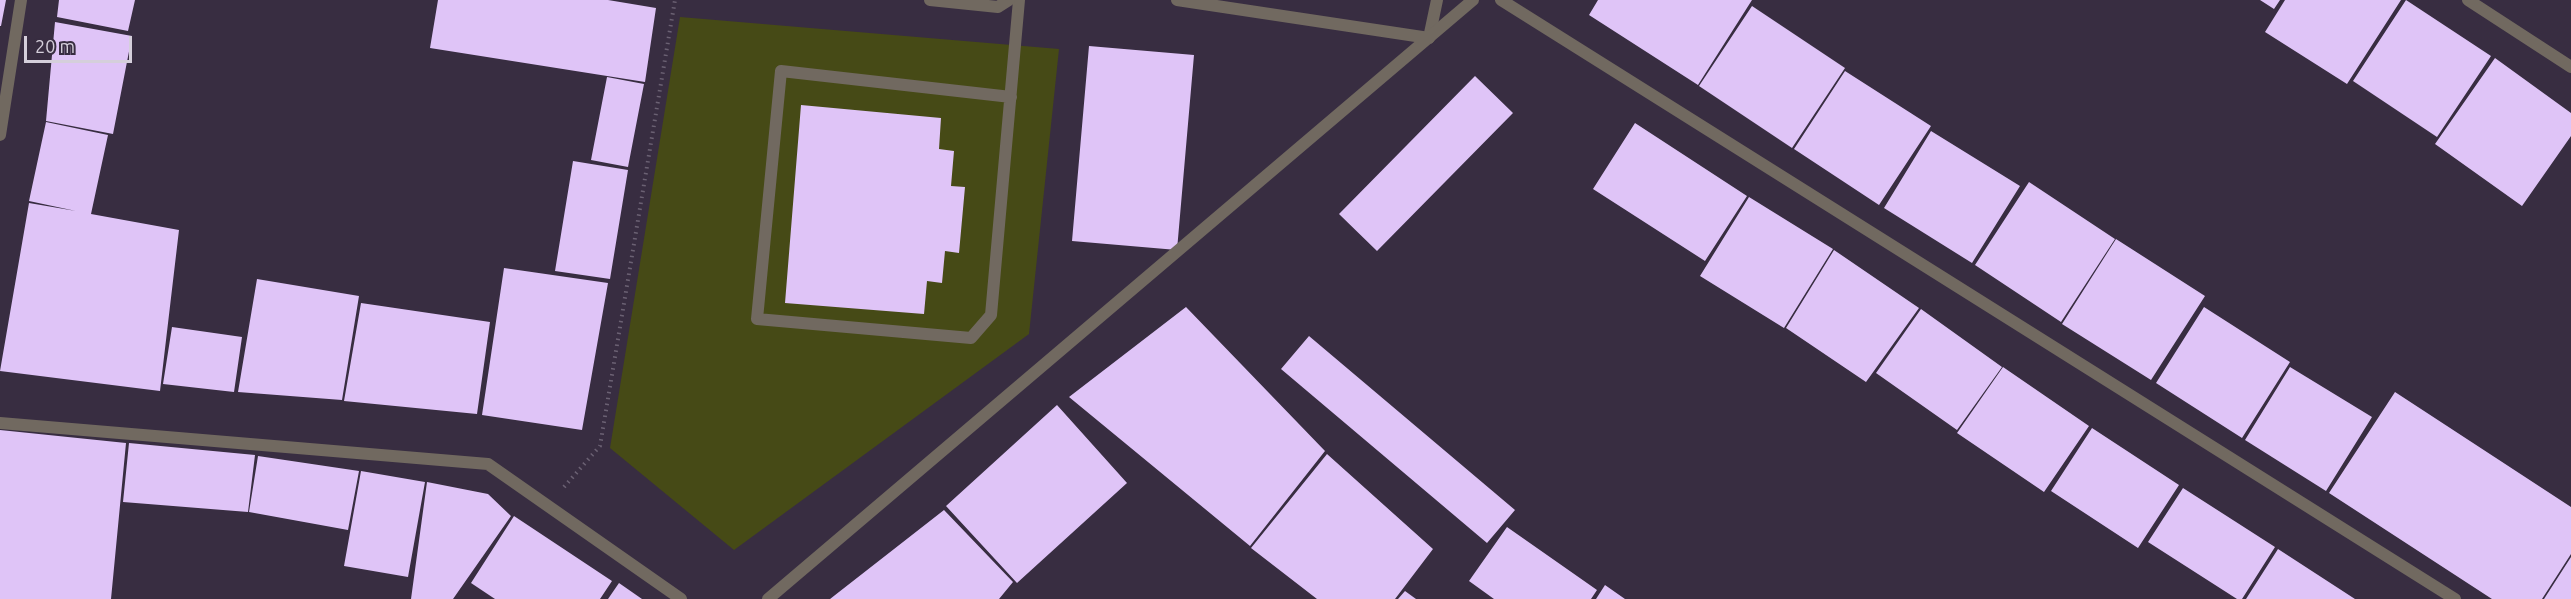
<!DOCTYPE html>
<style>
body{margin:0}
#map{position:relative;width:2571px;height:599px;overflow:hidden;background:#382d41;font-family:Ubuntu,sans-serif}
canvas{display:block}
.scale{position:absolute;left:24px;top:36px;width:108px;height:27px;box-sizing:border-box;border:3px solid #d5cfdb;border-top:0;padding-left:8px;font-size:18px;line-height:21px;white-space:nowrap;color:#d5cfdb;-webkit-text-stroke:4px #382d41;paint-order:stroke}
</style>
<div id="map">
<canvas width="2571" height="599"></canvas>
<div class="scale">20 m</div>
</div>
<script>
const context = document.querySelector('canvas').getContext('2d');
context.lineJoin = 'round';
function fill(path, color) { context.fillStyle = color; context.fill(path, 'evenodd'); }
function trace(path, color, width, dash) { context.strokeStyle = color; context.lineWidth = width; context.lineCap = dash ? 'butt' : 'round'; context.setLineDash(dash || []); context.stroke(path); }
fill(new Path2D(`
 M 680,17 L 1059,49 L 1029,334 L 734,550 L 610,448 Z`), '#464a16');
fill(new Path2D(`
 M 0,0 L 6,0 L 1,26 L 0,26 Z
 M 59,0 L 135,0 L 128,31 L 57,17 Z
 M 438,0 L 608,0 L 656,8 L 645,82 L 430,48 Z
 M 1598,0 L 1752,0 L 1698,85 L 1589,15 Z
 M 2260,0 L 2280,0 L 2274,9 Z
 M 2285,0 L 2401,0 L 2347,84 L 2265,32 Z
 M 2406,0 L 2491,56 L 2437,137 L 2353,81 Z
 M 1752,6 L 1845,68 L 1792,148 L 1699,86 Z
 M 55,22 L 132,36 L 113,134 L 46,121 Z
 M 1089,46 L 1194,55 L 1177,250 L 1072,241 Z
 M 2495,58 L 2571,113 L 2571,136 L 2522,206 L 2435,144 Z
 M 1845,71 L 1931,126 L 1879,205 L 1794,149 Z
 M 1475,76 L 1513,113 L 1377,251 L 1339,214 Z
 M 607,77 L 644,84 L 628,167 L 591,160 Z
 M 801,105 L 941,118 L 939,149 L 954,151 L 951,186 L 965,187 L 959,253 L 945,251 L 942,283 L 927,281 L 924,314 L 785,303 Z
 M 46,122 L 108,135 L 91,214 L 179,230 L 160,391 L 0,371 L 29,203 L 76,211 L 29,201 Z
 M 1635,123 L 1747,196 L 1705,261 L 1593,189 Z
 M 1931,131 L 2020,186 L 1972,263 L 1884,208 Z
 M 573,161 L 628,170 L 610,279 L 555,271 Z
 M 2029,182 L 2115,239 L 2061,322 L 1975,265 Z
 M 1749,197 L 1833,249 L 1784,328 L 1700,276 Z
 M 2116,239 L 2205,296 L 2151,380 L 2062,324 Z
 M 1834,250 L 1919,308 L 1866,382 L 1786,328 Z
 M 504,268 L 608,283 L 582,430 L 482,415 Z
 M 257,279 L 359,296 L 342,400 L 238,392 Z
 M 361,303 L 490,322 L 477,414 L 344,401 Z
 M 1186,307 L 1325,451 L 1250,546 L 1069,397 Z
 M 2204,307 L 2290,362 L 2242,438 L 2156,383 Z
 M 1921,309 L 2002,367 L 1957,430 L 1876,373 Z
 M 172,327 L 242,337 L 234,392 L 163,384 Z
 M 1309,336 L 1515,510 L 1487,543 L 1281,369 Z
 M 2003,367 L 2089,426 L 2044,492 L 1957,433 Z
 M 2290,367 L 2372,417 L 2326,491 L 2245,440 Z
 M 2395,392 L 2571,507 L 2571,554 L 2542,599 L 2492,599 L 2329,493 Z
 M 1057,405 L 1127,483 L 1017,583 L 946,506 Z
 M 2092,428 L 2179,485 L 2138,548 L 2051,491 Z
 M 0,430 L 126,443 L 111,599 L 0,599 Z
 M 129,443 L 255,455 L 248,512 L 123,502 Z
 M 1327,454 L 1433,549 L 1395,599 L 1317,599 L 1251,548 Z
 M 258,456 L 359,471 L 348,530 L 249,512 Z
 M 361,471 L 425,482 L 408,577 L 344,566 Z
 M 427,482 L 488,494 L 511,516 L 453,599 L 411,599 Z
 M 2183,488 L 2275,547 L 2242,599 L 2237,599 L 2148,542 Z
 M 944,510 L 1013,582 L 999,599 L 830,599 Z
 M 514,516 L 612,581 L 600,599 L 495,599 L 471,583 Z
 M 1507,527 L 1597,590 L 1591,599 L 1494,599 L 1469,581 Z
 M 2278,549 L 2355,599 L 2246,599 Z
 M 2571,557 L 2571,599 L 2544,599 Z
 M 619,583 L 642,599 L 608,599 Z
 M 1605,585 L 1625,599 L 1596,599 Z
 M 1405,591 L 1416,599 L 1398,599 Z`), '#dfc4f7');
trace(new Path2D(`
 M 564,487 L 600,446 L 675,0`), '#6b6173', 4, [1.5, 4.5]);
trace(new Path2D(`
 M 1429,38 L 1437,0
 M 1011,97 L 781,71 L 757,319 L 971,338 L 991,315 C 1000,210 1009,105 1019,0`), '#716960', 12);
trace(new Path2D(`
 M 930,0 L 998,7 L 1009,0
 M 1177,0 L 1429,38
 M 1501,0 L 2455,599
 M 2468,0 L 2571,67
 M 0,135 L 21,0
 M 0,423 L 488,464 L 681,599
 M 768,599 L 1473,0`), '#716960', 12);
</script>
